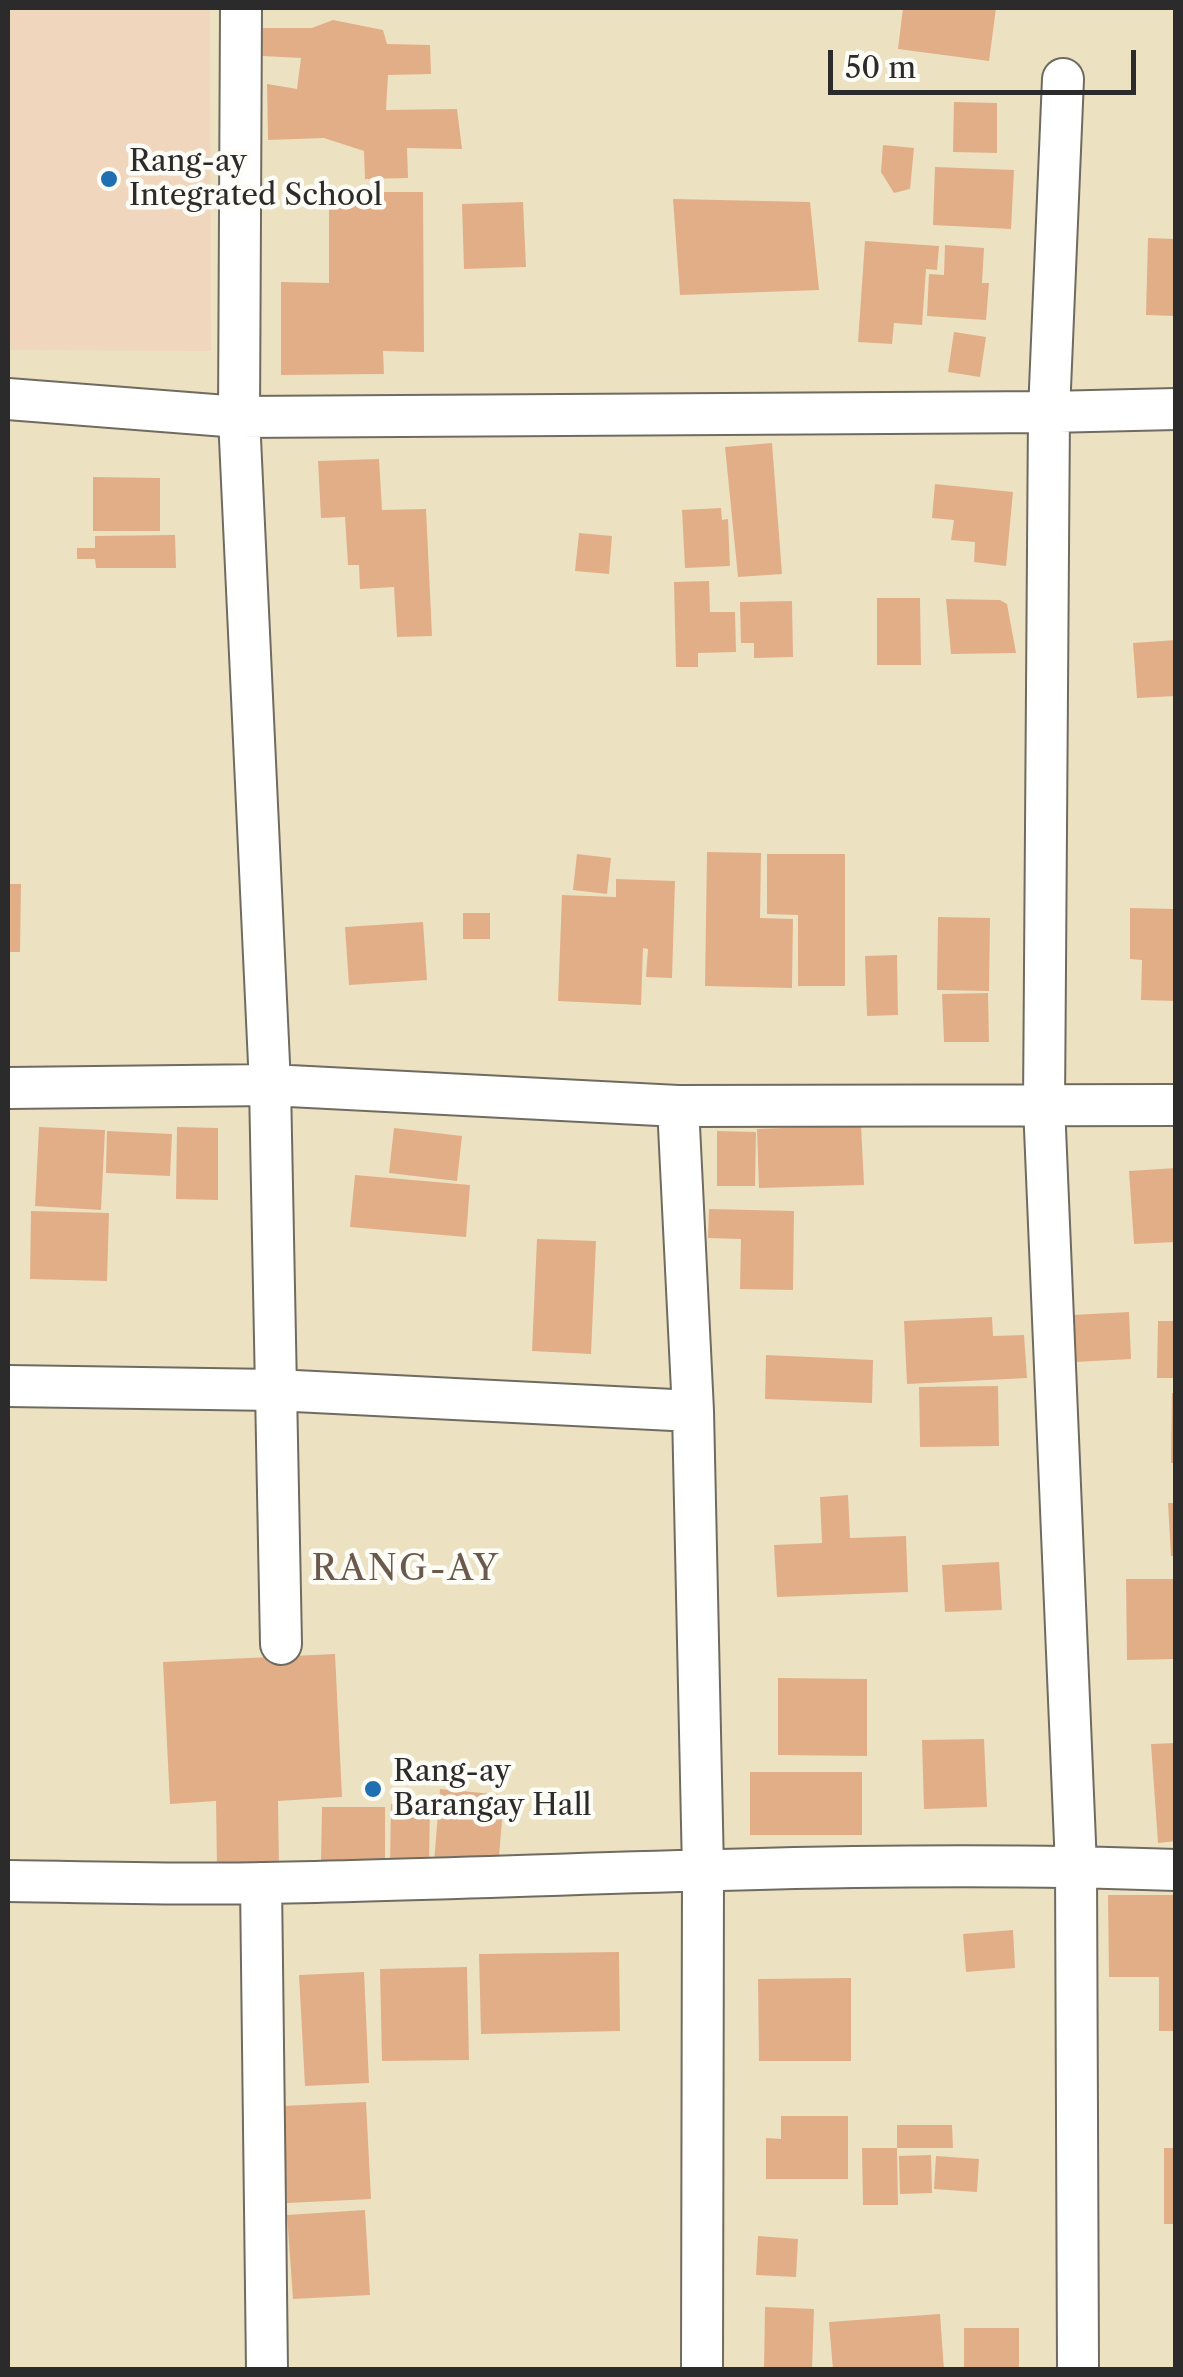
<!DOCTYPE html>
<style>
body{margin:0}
#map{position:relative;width:1183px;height:2377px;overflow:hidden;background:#ece2c2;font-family:"Libre Caslon Text",serif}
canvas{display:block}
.frame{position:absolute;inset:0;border:10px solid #2b2b2b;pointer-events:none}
.scale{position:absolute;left:828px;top:50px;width:308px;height:45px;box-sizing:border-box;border:5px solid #2b2b2b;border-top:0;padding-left:12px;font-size:30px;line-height:35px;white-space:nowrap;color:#2b2b2b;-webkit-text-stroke:8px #fdfcf7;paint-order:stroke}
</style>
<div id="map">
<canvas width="1183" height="2377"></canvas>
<div class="frame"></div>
<div class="scale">50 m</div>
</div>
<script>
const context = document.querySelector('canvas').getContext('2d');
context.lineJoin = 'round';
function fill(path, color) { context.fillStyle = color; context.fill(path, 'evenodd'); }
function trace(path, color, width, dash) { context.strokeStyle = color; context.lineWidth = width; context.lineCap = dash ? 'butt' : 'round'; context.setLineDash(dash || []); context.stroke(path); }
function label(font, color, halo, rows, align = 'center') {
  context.font = font + ' "Libre Caslon Text",serif'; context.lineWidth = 9; context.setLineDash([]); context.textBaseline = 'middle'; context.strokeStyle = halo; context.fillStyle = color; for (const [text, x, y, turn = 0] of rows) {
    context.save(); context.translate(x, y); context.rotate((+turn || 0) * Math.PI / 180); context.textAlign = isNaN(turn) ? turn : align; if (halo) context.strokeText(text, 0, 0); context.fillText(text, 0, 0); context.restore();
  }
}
fill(new Path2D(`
 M 8,8 L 210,8 L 211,351 L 8,350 Z`), '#f0d6bc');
fill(new Path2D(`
 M 903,8 L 996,8 L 989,61 L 898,49 Z
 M 333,20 L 383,30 L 387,44 L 430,45 L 431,74 L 388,75 L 386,110 L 457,109 L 462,149 L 407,148 L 408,178 L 365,179 L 364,151 L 324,138 L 268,140 L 267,84 L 297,89 L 301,58 L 262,56 L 262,28 L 312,28 Z
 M 954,102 L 997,103 L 997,153 L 953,152 Z
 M 883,145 L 914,148 L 910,189 L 894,193 L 881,172 Z
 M 935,167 L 1014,170 L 1011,229 L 933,225 Z
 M 329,192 L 423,192 L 424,352 L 383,351 L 384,374 L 281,375 L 281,282 L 329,283 Z
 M 673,199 L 810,202 L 819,290 L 680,295 Z
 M 523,202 L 526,267 L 464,269 L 462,204 Z
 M 1148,238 L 1176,239 L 1176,316 L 1146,315 Z
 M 865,241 L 939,246 L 937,270 L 926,269 L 922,325 L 894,323 L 892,344 L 858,342 Z
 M 945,245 L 984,248 L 982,283 L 989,283 L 986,320 L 927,316 L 929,274 L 944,275 Z
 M 954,332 L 986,337 L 980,377 L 948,372 Z
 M 772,443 L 782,574 L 738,577 L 725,447 Z
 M 379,459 L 382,510 L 426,509 L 432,636 L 397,637 L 394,587 L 360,589 L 359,565 L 348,565 L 345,517 L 321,518 L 318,461 Z
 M 93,477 L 160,478 L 160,531 L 93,531 Z
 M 935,484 L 1013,492 L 1006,566 L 974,562 L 975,542 L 951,540 L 954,520 L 932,518 Z
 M 721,508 L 722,520 L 728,519 L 730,566 L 685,568 L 682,510 Z
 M 579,533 L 612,536 L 609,574 L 575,571 Z
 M 175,535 L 176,568 L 96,568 L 95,559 L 77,559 L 77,548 L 95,548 L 95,536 Z
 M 709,581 L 710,612 L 735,612 L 736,652 L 698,653 L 698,667 L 676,667 L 674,582 Z
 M 877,598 L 920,598 L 921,665 L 877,665 Z
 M 946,599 L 1000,600 L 1007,604 L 1016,653 L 951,654 Z
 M 792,601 L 793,657 L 754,658 L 754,643 L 741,643 L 740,602 Z
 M 1176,640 L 1176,696 L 1137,698 L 1133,643 Z
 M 707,852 L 761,853 L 760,918 L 793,919 L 792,988 L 705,986 Z
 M 577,854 L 611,858 L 607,894 L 573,890 Z
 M 767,854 L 845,854 L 845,986 L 798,986 L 798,915 L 767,914 Z
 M 616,879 L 675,881 L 672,978 L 646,977 L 648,949 L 643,948 L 641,1005 L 558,1001 L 562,895 L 616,897 Z
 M 8,884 L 21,884 L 20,952 L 8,952 Z
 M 1130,908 L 1176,909 L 1176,1001 L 1141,1000 L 1142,960 L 1130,959 Z
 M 463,913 L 490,913 L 490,939 L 463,939 Z
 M 938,917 L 990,918 L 989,991 L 937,990 Z
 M 423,922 L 427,980 L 349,985 L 345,927 Z
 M 897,955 L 898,1015 L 867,1016 L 865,956 Z
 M 988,993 L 989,1042 L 944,1042 L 942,994 Z
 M 861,1125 L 864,1185 L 759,1188 L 757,1129 Z
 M 39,1127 L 105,1130 L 101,1210 L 35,1206 Z
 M 177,1127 L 218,1128 L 218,1200 L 176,1199 Z
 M 394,1128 L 462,1136 L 457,1181 L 389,1173 Z
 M 107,1131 L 172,1134 L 170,1176 L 106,1173 Z
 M 717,1131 L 756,1132 L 755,1186 L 717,1186 Z
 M 1176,1168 L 1176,1242 L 1134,1244 L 1129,1171 Z
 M 355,1175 L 470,1185 L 466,1237 L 350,1227 Z
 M 709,1209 L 794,1211 L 793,1290 L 740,1289 L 741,1239 L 708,1238 Z
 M 31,1211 L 109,1213 L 107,1281 L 30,1279 Z
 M 537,1239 L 596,1241 L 591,1354 L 532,1351 Z
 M 1129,1312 L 1131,1359 L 1075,1362 L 1072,1315 Z
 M 992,1317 L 993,1336 L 1024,1335 L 1027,1378 L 907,1384 L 904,1321 Z
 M 1158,1321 L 1176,1321 L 1176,1378 L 1157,1378 Z
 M 766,1355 L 873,1360 L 872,1403 L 765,1399 Z
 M 998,1386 L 999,1446 L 920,1447 L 919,1387 Z
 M 1172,1393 L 1176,1393 L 1176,1463 L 1171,1463 Z
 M 848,1495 L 850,1538 L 906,1536 L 908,1592 L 777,1597 L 774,1545 L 822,1543 L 820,1497 Z
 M 1168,1503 L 1176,1503 L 1176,1556 L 1171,1556 Z
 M 999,1562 L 1002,1610 L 945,1612 L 942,1565 Z
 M 1126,1579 L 1176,1579 L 1176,1659 L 1127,1660 Z
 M 335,1654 L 342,1797 L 278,1801 L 279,1868 L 217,1868 L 216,1801 L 170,1804 L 163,1662 Z
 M 778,1678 L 867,1679 L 867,1756 L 778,1755 Z
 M 984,1739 L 987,1807 L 924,1809 L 922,1740 Z
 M 1176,1743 L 1176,1841 L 1158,1843 L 1151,1744 Z
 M 750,1772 L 862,1772 L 862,1835 L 750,1835 Z
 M 440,1789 L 504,1795 L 498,1869 L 434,1863 Z
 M 391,1804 L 430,1805 L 429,1865 L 390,1865 Z
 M 322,1807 L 385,1807 L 385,1862 L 321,1861 Z
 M 1108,1895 L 1176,1895 L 1176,2031 L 1159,2031 L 1159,1977 L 1109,1977 Z
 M 1013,1930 L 1015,1968 L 966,1972 L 963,1934 Z
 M 619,1952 L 620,2031 L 481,2034 L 479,1954 Z
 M 467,1967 L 469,2060 L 382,2061 L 380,1969 Z
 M 364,1972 L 369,2083 L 305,2086 L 299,1975 Z
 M 851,1978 L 851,2061 L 759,2061 L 758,1979 Z
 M 366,2102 L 371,2199 L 287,2203 L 282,2106 Z
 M 781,2116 L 848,2116 L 848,2179 L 766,2179 L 766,2138 L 781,2139 Z
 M 897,2125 L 952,2125 L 953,2148 L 897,2148 Z
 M 862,2148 L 897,2148 L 898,2205 L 863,2205 Z
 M 1164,2148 L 1176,2148 L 1176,2224 L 1164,2224 Z
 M 931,2155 L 932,2193 L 900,2194 L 899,2156 Z
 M 936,2156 L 979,2159 L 977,2192 L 934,2189 Z
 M 365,2210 L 370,2295 L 293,2299 L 287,2215 Z
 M 758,2236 L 798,2239 L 796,2277 L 756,2275 Z
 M 765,2307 L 814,2309 L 812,2370 L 764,2370 Z
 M 940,2314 L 944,2370 L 833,2370 L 829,2322 Z
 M 964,2328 L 1019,2328 L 1019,2370 L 964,2370 Z`), '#e2ae88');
const minor = new Path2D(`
 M 241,8 L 239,417 L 270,1085 L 281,1644
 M 1063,79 L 1049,412 L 1044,1105 L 1076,1866 L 1078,2370
 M 8,399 L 239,417 L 1049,412 L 1176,409
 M 8,1088 L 270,1085 L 678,1106 L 1176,1105
 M 678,1106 L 693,1411 L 703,1870 L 702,2370
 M 8,1386 L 275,1390 L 693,1411
 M 8,1881 C 93,1882 180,1885 265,1883 C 568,1877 872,1858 1176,1870
 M 261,1883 L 267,2370`);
trace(minor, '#6f6b60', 44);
trace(minor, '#fff', 40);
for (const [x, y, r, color] of [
 [109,179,10,"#1f6fb2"],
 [373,1789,10,"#1f6fb2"]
]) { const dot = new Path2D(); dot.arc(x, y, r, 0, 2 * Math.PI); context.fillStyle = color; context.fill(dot); trace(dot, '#fdfcf7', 4); }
label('30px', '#2b2b2b', '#fdfcf7', [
 ["Rang-ay",129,162],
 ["Integrated School",129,196],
 ["Rang-ay",393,1772],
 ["Barangay Hall",393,1806]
], 'left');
context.letterSpacing = '2.5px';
label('35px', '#6b594c', '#fdfcf7', [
 ["RANG-AY",406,1570]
]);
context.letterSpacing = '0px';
</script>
